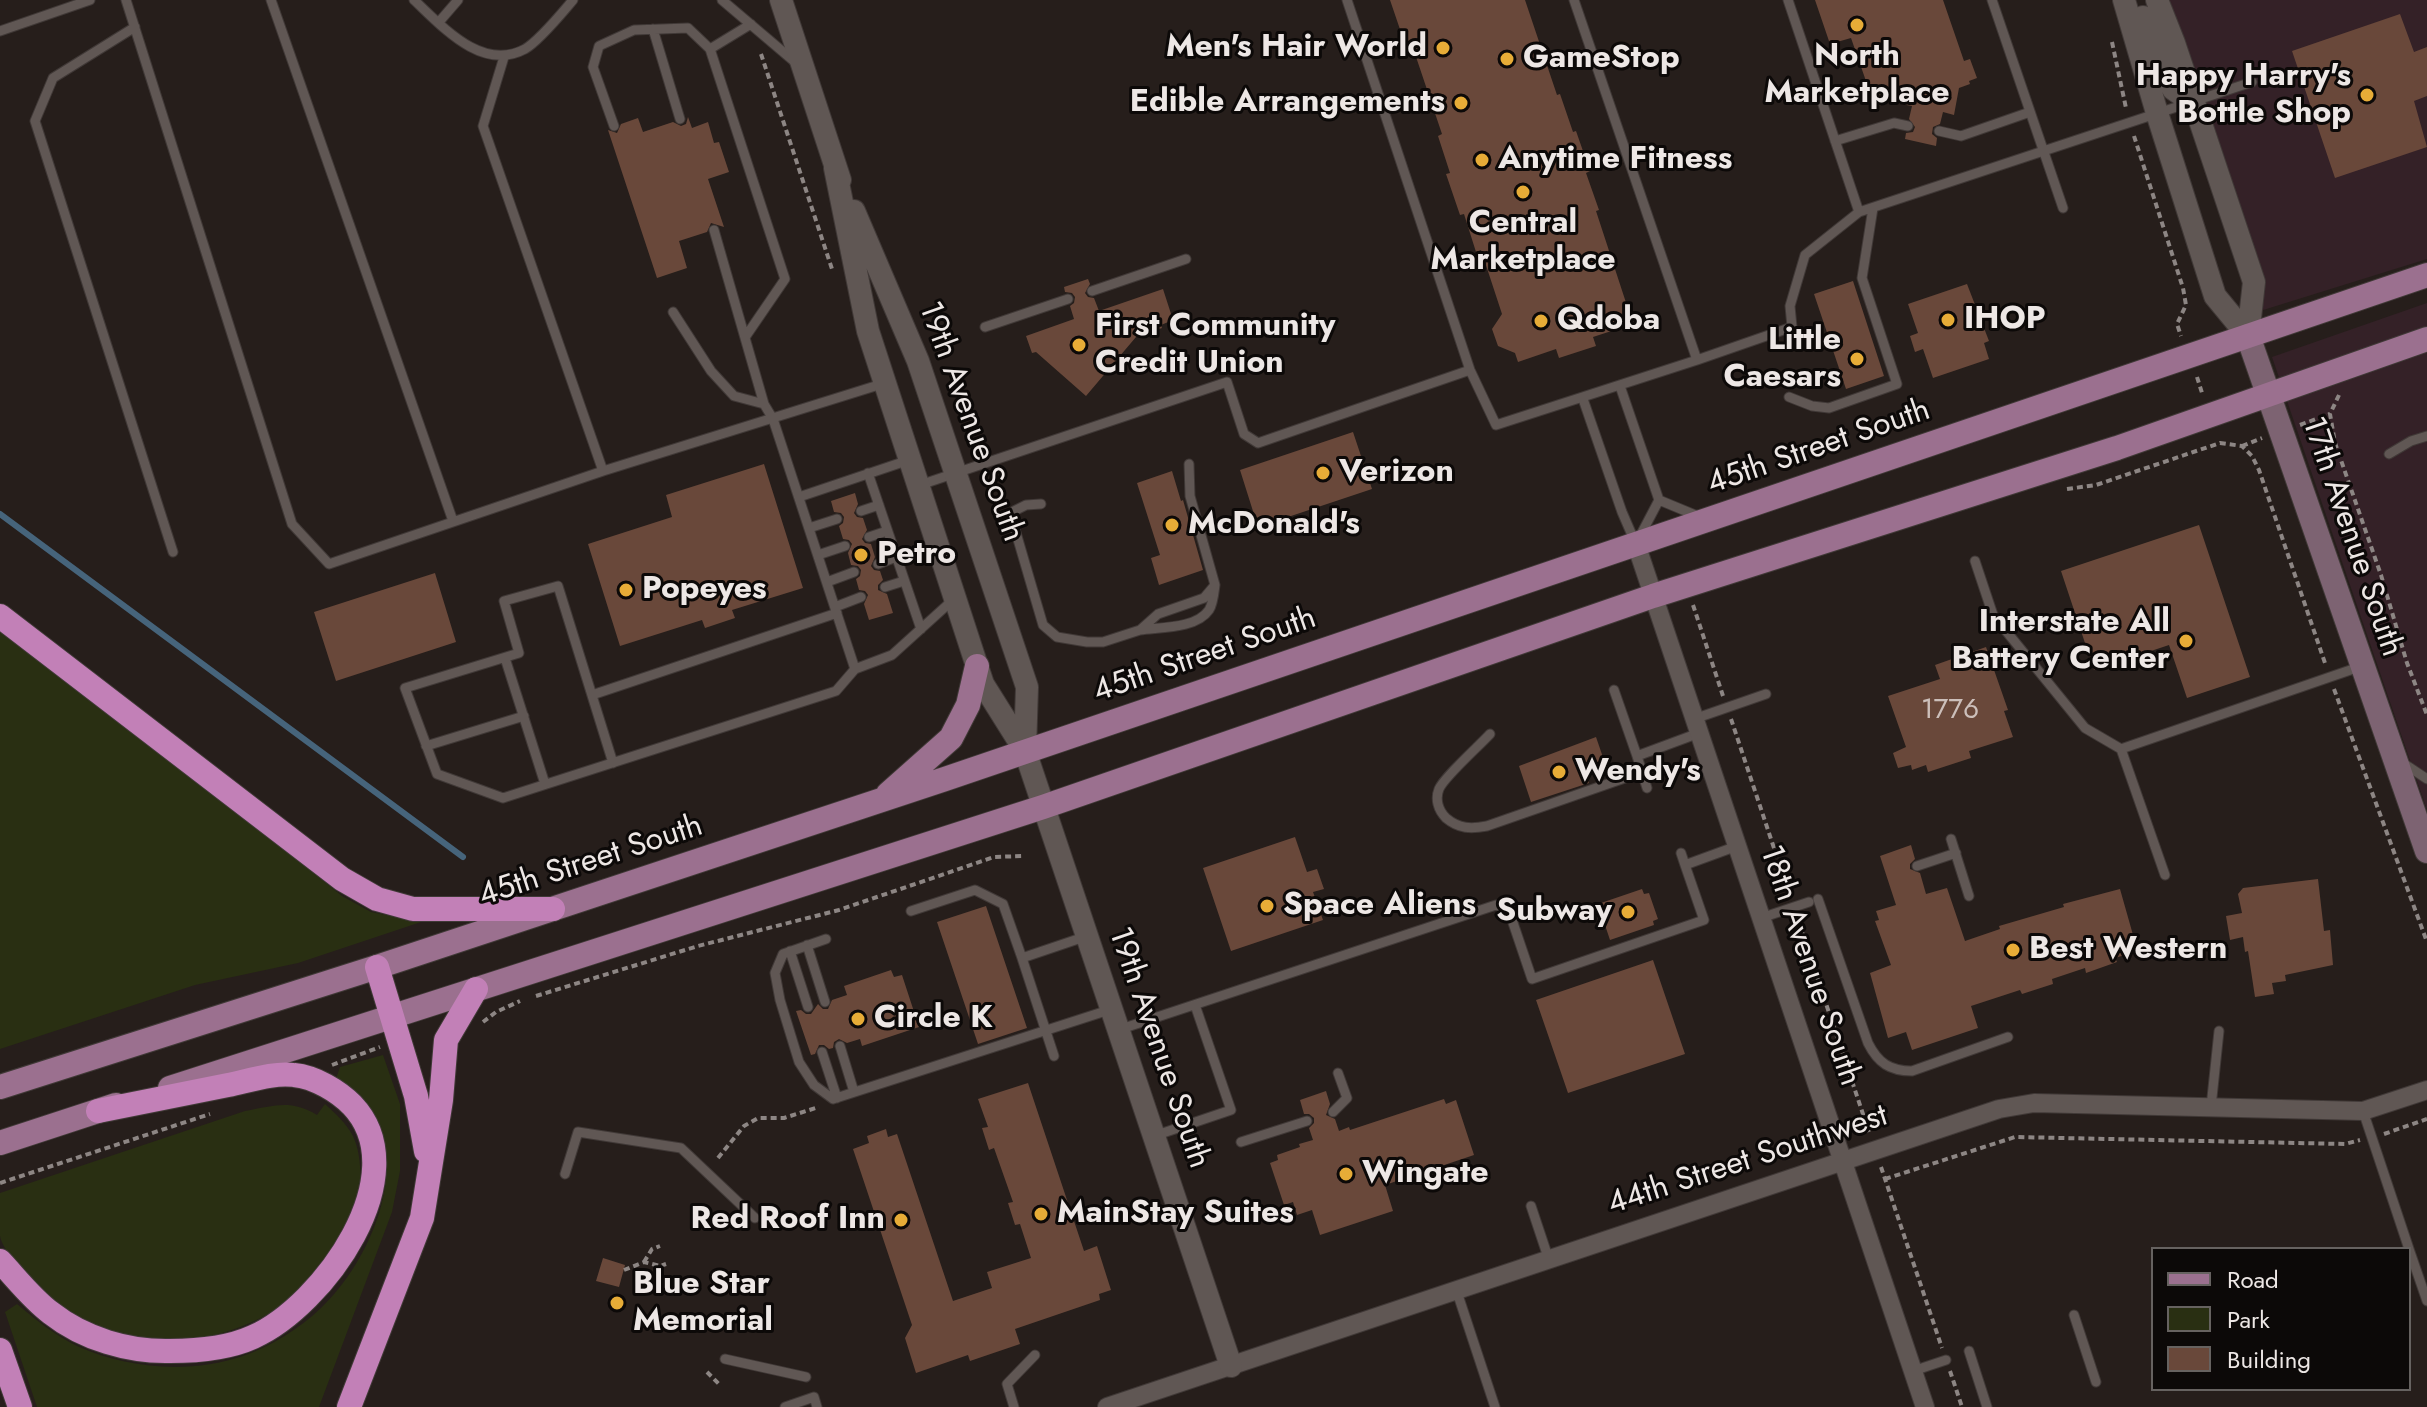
<!DOCTYPE html>
<style>
body{margin:0}
#map{position:relative;width:2427px;height:1407px;overflow:hidden;background:#261e1b;font-family:Jost,sans-serif}
canvas{display:block}
.legend{position:absolute;left:2151px;top:1247px;width:260px;height:144px;box-sizing:border-box;background:#0c0908;border:2px solid #666260;margin:0;padding:10px 14px;list-style:none;font-size:24px;color:#ede7e5}
.legend li{display:flex;align-items:center;gap:16px;height:40px}
.legend b{width:40px;border:2px solid #666260}
</style>
<div id="map">
<canvas width="2427" height="1407"></canvas>
<ul class="legend">
<li><b style="height:10px;background:#9b708f"></b>Road</li>
<li><b style="height:22px;background:#292f12"></b>Park</li>
<li><b style="height:22px;background:#69483a"></b>Building</li>
</ul>
</div>
<script>
const context = document.querySelector('canvas').getContext('2d');
context.lineJoin = 'round';
function fill(path, color) { context.fillStyle = color; context.fill(path, 'evenodd'); }
function trace(path, color, width, dash) { context.strokeStyle = color; context.lineWidth = width; context.lineCap = dash ? 'butt' : 'round'; context.setLineDash(dash || []); context.stroke(path); }
function label(font, color, halo, rows, align = 'center') {
  context.font = font + ' Jost,sans-serif'; context.lineWidth = 6; context.setLineDash([]); context.textBaseline = 'middle'; context.strokeStyle = halo; context.fillStyle = color; for (const [text, x, y, turn = 0] of rows) {
    context.save(); context.translate(x, y); context.rotate((+turn || 0) * Math.PI / 180); context.textAlign = isNaN(turn) ? turn : align; if (halo) context.strokeText(text, 0, 0); context.fillText(text, 0, 0); context.restore();
  }
}
fill(new Path2D(`
 M 2155,0 L 2427,0 L 2427,259 L 2260,311 Z
 M 2427,303 L 2427,810 L 2272,357 Z`), '#342127');
fill(new Path2D(`
 M 0,629 L 259,829 L 342,896 L 371,912 L 421,922 L 298,963 L 195,985 L 0,1049 Z
 M 383,1055 L 400,1104 L 400,1171 L 392,1212 L 319,1407 L 37,1407 L 5,1312 L 17,1304 C 36,1320 55,1335 77,1346 C 128,1369 190,1374 243,1356 C 271,1346 299,1329 321,1308 C 370,1262 415,1161 365,1101 C 357,1091 346,1085 336,1079 L 340,1067 Z
 M 325,1104 C 336,1114 346,1123 353,1136 C 364,1160 362,1196 351,1220 C 347,1229 339,1237 334,1245 C 325,1258 317,1274 306,1285 C 239,1352 122,1360 50,1297 C 36,1285 3,1254 0,1236 C 0,1223 0,1207 0,1193 L 245,1111 C 275,1106 290,1099 317,1115 Z`), '#292f12');
trace(new Path2D(`
 M 0,514 L 463,857`), '#46647b', 6);
fill(new Path2D(`
 M 1390,0 L 1525,0 L 1557,95 L 1560,94 L 1573,132 L 1576,131 L 1590,171 L 1586,173 L 1599,210 L 1596,211 L 1633,324 L 1593,337 L 1596,346 L 1559,358 L 1556,349 L 1518,362 L 1515,353 L 1498,346 L 1492,329 L 1502,314 L 1481,250 L 1476,252 L 1464,214 L 1460,215 L 1446,174 L 1450,173 L 1438,136 L 1442,134 L 1412,45 L 1406,47 Z
 M 1815,0 L 1943,0 L 1964,61 L 1970,59 L 1977,78 L 1969,81 L 1970,84 L 1959,88 L 1954,115 L 1943,112 L 1940,124 L 1933,127 L 1932,134 L 1937,138 L 1936,146 L 1905,139 L 1906,133 L 1913,132 L 1915,127 L 1909,119 L 1912,106 L 1890,102 L 1875,107 L 1851,38 L 1830,44 Z
 M 2400,14 L 2414,52 L 2427,47 L 2427,96 L 2414,101 L 2427,147 L 2335,178 L 2292,51 Z
 M 688,117 L 692,128 L 708,122 L 714,143 L 719,142 L 729,172 L 708,179 L 724,227 L 711,223 L 707,232 L 679,241 L 687,268 L 657,278 L 608,130 L 617,133 L 621,124 L 638,118 L 643,132 L 673,122 L 681,126 L 686,124 Z
 M 1088,279 L 1090,284 L 1085,293 L 1088,297 L 1094,298 L 1099,311 L 1163,289 L 1173,320 L 1161,325 L 1162,328 L 1136,337 L 1086,396 L 1036,352 L 1032,353 L 1026,336 L 1074,319 L 1070,306 L 1074,303 L 1075,297 L 1072,293 L 1065,292 L 1064,287 Z
 M 1853,281 L 1884,376 L 1846,389 L 1814,294 Z
 M 1967,284 L 1989,341 L 1984,343 L 1989,359 L 1933,378 L 1923,349 L 1915,352 L 1910,336 L 1918,333 L 1908,304 Z
 M 1353,432 L 1372,489 L 1258,527 L 1240,470 Z
 M 764,464 L 803,588 L 732,610 L 735,618 L 705,628 L 702,620 L 620,646 L 588,544 L 672,517 L 666,495 Z
 M 1172,471 L 1181,501 L 1183,500 L 1203,570 L 1159,585 L 1151,558 L 1160,555 L 1137,483 Z
 M 855,493 L 858,504 L 854,513 L 857,517 L 863,518 L 867,530 L 862,539 L 865,543 L 871,544 L 875,557 L 871,566 L 874,570 L 880,571 L 883,580 L 878,585 L 878,590 L 887,594 L 893,613 L 869,620 L 864,604 L 868,595 L 865,591 L 859,590 L 856,579 L 860,576 L 861,570 L 858,566 L 851,565 L 848,553 L 852,544 L 849,540 L 843,539 L 839,526 L 843,523 L 844,517 L 841,513 L 834,512 L 831,501 Z
 M 2199,525 L 2250,677 L 2187,698 L 2169,645 L 2094,670 L 2061,571 Z
 M 435,573 L 456,642 L 336,681 L 314,612 Z
 M 1986,647 L 2008,710 L 2004,711 L 2013,737 L 1969,751 L 1971,758 L 1928,772 L 1926,765 L 1912,770 L 1911,765 L 1898,768 L 1893,753 L 1906,747 L 1888,696 L 1940,679 L 1935,665 Z
 M 1596,737 L 1607,769 L 1586,776 L 1589,783 L 1531,802 L 1519,766 Z
 M 1295,837 L 1307,872 L 1317,869 L 1324,889 L 1313,892 L 1323,920 L 1231,951 L 1203,868 Z
 M 1911,845 L 1915,859 L 1910,864 L 1910,869 L 1920,873 L 1926,894 L 1947,888 L 1965,941 L 2000,929 L 1999,926 L 2064,907 L 2063,904 L 2120,889 L 2135,942 L 2125,945 L 2128,954 L 2115,958 L 2117,962 L 2086,973 L 2085,968 L 2052,979 L 2053,984 L 2022,994 L 2020,990 L 1971,1006 L 1978,1028 L 1912,1050 L 1906,1032 L 1888,1038 L 1870,973 L 1891,965 L 1875,921 L 1879,920 L 1876,911 L 1896,905 L 1880,856 Z
 M 2318,879 L 2324,931 L 2330,930 L 2333,965 L 2285,975 L 2286,981 L 2272,983 L 2274,994 L 2255,997 L 2248,951 L 2245,952 L 2243,937 L 2230,940 L 2226,916 L 2242,913 L 2238,894 L 2243,888 Z
 M 1642,889 L 1644,894 L 1649,893 L 1658,919 L 1653,921 L 1654,925 L 1610,940 L 1598,904 Z
 M 986,906 L 1027,1028 L 978,1044 L 937,922 Z
 M 1653,960 L 1685,1054 L 1568,1093 L 1536,1000 Z
 M 891,970 L 894,977 L 902,975 L 919,1027 L 862,1046 L 860,1039 L 847,1043 L 839,1039 L 834,1042 L 833,1048 L 829,1049 L 824,1045 L 819,1045 L 815,1054 L 811,1055 L 796,1011 L 801,1010 L 806,1014 L 811,1014 L 818,1004 L 823,1009 L 828,1009 L 832,1000 L 847,995 L 844,986 Z
 M 1028,1083 L 1084,1251 L 1097,1246 L 1111,1290 L 1099,1294 L 1100,1300 L 1015,1329 L 1020,1344 L 970,1361 L 968,1355 L 916,1373 L 905,1338 L 912,1325 L 853,1149 L 869,1143 L 867,1136 L 886,1129 L 888,1137 L 897,1134 L 953,1301 L 992,1288 L 987,1272 L 1031,1258 L 1020,1224 L 1015,1225 L 1008,1203 L 1013,1202 L 994,1148 L 989,1150 L 982,1128 L 988,1127 L 978,1099 Z
 M 1326,1091 L 1330,1104 L 1326,1115 L 1335,1119 L 1339,1131 L 1349,1127 L 1350,1130 L 1444,1099 L 1446,1104 L 1456,1100 L 1474,1155 L 1385,1185 L 1393,1211 L 1320,1235 L 1312,1210 L 1297,1215 L 1293,1202 L 1284,1205 L 1270,1163 L 1278,1160 L 1277,1155 L 1300,1147 L 1299,1144 L 1313,1140 L 1309,1128 L 1314,1123 L 1314,1118 L 1309,1114 L 1304,1114 L 1300,1100 Z
 M 603,1258 L 625,1265 L 619,1287 L 596,1281 Z`), '#69483a');
const service = new Path2D(`
 M 126,0 L 292,524 L 329,564 L 603,471
 M 271,0 L 453,521
 M 414,0 C 443,27 482,72 525,49 C 540,40 561,14 573,0
 M 722,0 L 795,62
 M 1347,0 L 1470,370 L 1496,425 L 1697,360 L 1574,0
 M 1788,0 L 1859,212 L 2252,82
 M 1992,0 L 2063,208
 M 439,22 L 458,0
 M 135,27 L 53,78 L 35,121 L 173,552
 M 653,29 L 680,119
 M 0,31 L 90,0
 M 710,49 L 751,24
 M 504,57 L 483,126 L 603,471 L 885,383
 M 614,126 L 593,67 L 599,46 L 634,30 L 688,28 L 710,49 L 785,279 L 746,336
 M 1939,131 L 1961,136 L 2030,112
 M 1835,141 L 1894,123 L 1908,126
 M 714,230 L 764,404 L 773,419 L 855,669 L 892,655 L 955,598
 M 1092,291 L 1186,259
 M 673,312 L 711,371 L 734,396 L 764,404
 M 985,327 L 1068,299
 M 1697,360 L 1792,327 L 1790,306 L 1805,255 L 1859,212
 M 1620,386 L 1659,500 L 1638,540
 M 1789,397 L 1812,406 L 1829,408 L 1897,384 L 1862,278 L 1873,208
 M 1583,399 L 1622,512 L 1635,542
 M 2389,454 L 2411,441 L 2427,436
 M 868,473 L 921,629
 M 917,486 L 1227,382 L 1244,434 L 1258,443 L 1470,370
 M 799,497 L 909,460
 M 1659,500 L 1700,517
 M 1041,504 L 1026,505 L 1014,511 L 1012,519 L 1043,625 L 1057,637 L 1087,642 L 1103,642 L 1140,630 L 1158,614 L 1204,598 L 1215,585 L 1190,496 L 1189,464
 M 861,511 L 879,505
 M 809,528 L 837,519
 M 869,537 L 887,531
 M 818,555 L 845,546
 M 1975,561 L 1993,615 L 2085,728 L 2121,749
 M 878,564 L 896,557
 M 827,582 L 854,572
 M 885,587 L 904,581
 M 835,607 L 861,597
 M 1140,630 C 1160,627 1196,629 1209,610 C 1213,604 1214,593 1215,585
 M 505,658 L 545,784
 M 1614,690 L 1637,756
 M 592,695 L 837,613
 M 1694,719 L 1766,694
 M 1490,734 C 1479,746 1444,777 1439,789 C 1435,799 1438,810 1446,818 C 1459,829 1471,829 1487,826 L 1642,772
 M 426,746 L 524,716
 M 613,763 L 558,586 L 504,601 L 519,653 L 405,688 L 437,774 L 503,798 L 836,691 L 855,669
 M 2403,763 L 2427,779
 M 1647,788 L 1637,756 L 1699,733
 M 1951,839 L 1969,896
 M 1681,853 L 1685,865 L 1737,846
 M 1917,866 L 1956,853
 M 2165,875 L 2121,749 L 2362,666
 M 1818,899 L 1868,1043 C 1878,1063 1890,1071 1912,1071 L 2008,1037
 M 911,911 L 975,890 L 1003,904 L 1022,958
 M 1761,918 L 1809,902
 M 826,939 L 783,954 L 775,973 L 780,1000 L 799,1062 L 814,1085 L 833,1099 L 1112,1009
 M 807,945 L 825,1002
 M 790,951 L 808,1007
 M 1118,1030 L 1496,905 L 1509,911 L 1532,979 L 1704,920 L 1685,865
 M 840,1046 L 854,1092
 M 822,1052 L 837,1098
 M 1054,1056 L 1022,958 L 1087,936
 M 2211,1107 L 2219,1031
 M 2363,1111 L 2409,1249
 M 1333,1112 L 1347,1098 L 1338,1073
 M 1154,1136 L 1231,1110 L 1195,1005
 M 1241,1142 L 1307,1121
 M 565,1174 L 578,1132 L 681,1148 L 755,1218
 M 1531,1206 L 1549,1260
 M 2409,1249 L 2427,1301
 M 1456,1289 L 1495,1407
 M 2074,1315 L 2096,1382
 M 1969,1351 L 1987,1407
 M 725,1359 L 806,1377
 M 1913,1371 L 1946,1360
 M 785,1407 L 814,1397 L 817,1407
 M 1014,1407 L 1007,1384 L 1035,1355`);
const minor = new Path2D(`
 M 1636,544 L 1925,1407
 M 1107,1407 L 1999,1109 L 2034,1103 L 2363,1111 L 2427,1090`);
const tertiary = new Path2D(`
 M 781,0 L 840,180
 M 2124,0 L 2157,113 L 2215,296 L 2248,336
 M 2157,0 L 2174,43 L 2254,282 L 2248,336
 M 2143,17 L 2173,89 L 2193,103
 M 835,168 L 868,331 L 977,666 L 983,684 L 1025,751 L 1231,1366
 M 854,211 L 918,361 L 1027,687 L 1025,750`);
const secondary = new Path2D(`
 M 2248,336 L 2427,851`);
const primary = new Path2D(`
 M 888,794 L 951,738 L 968,705 L 977,666
 M 0,1087 L 377,967 L 945,779 L 2427,275
 M 170,1088 L 1043,807 L 1653,596 L 2117,448 L 2427,339
 M 0,1143 L 116,1105`);
const motorway = new Path2D(`
 M 0,616 L 342,879 L 377,899 L 413,909 L 553,909
 M 377,967 L 416,1096 L 426,1151
 M 0,1261 C 16,1278 32,1299 51,1313 C 84,1339 129,1352 170,1351 C 196,1351 229,1348 253,1337 C 323,1306 418,1174 352,1105 C 338,1091 315,1077 294,1075 C 274,1072 248,1081 228,1085 C 185,1094 141,1102 98,1111
 M 0,1350 L 20,1407
 M 349,1407 L 422,1218 L 441,1100 L 446,1040 L 476,989`);
trace(service, '#403937', 11);
trace(minor, '#403937', 20);
trace(tertiary, '#403937', 24);
trace(secondary, '#403937', 26);
trace(primary, '#403937', 26);
trace(motorway, '#403937', 26);
trace(new Path2D(`
 M 2112,42 L 2126,108
 M 761,54 L 832,269
 M 2134,136 L 2183,288 L 2186,305 L 2177,324 L 2181,336
 M 2197,377 L 2203,396
 M 2339,395 L 2330,414 L 2335,443 L 2381,575 L 2407,663 L 2427,715
 M 2300,425 L 2330,414
 M 2242,446 L 2262,438
 M 2067,489 L 2096,485 L 2220,443 L 2242,446 L 2252,456 L 2259,470 L 2326,666
 M 1693,605 L 1723,696
 M 2334,689 L 2427,942
 M 1731,719 L 1789,893
 M 1798,920 L 1869,1132
 M 536,996 L 698,946 L 839,910 L 994,857 L 1022,856
 M 483,1022 L 496,1012 L 520,1001
 M 332,1065 L 380,1047
 M 2384,1134 L 2427,1119
 M 718,1158 L 744,1126 L 758,1118 L 784,1118 L 819,1107
 M 1881,1167 L 1942,1348
 M 1885,1179 L 2015,1137 L 2345,1144 L 2360,1140
 M 0,1183 L 210,1114
 M 644,1262 L 652,1249 L 660,1246
 M 624,1270 L 644,1262 L 660,1266 L 666,1264
 M 1950,1371 L 1962,1407
 M 707,1372 L 721,1386`), '#8d8684', 4, [6, 4]);
trace(service, '#605754', 9);
trace(minor, '#605754', 18);
trace(tertiary, '#605754', 22);
trace(secondary, '#7d6372', 24);
trace(primary, '#9b708f', 24);
trace(motorway, '#c280b7', 24);
for (const [x, y, r, color] of [
 [1857,25,8,"#e7ac37"],
 [1443,48,8,"#e7ac37"],
 [1507,59,8,"#e7ac37"],
 [2367,95,8,"#e7ac37"],
 [1461,103,8,"#e7ac37"],
 [1482,160,8,"#e7ac37"],
 [1523,192,8,"#e7ac37"],
 [1948,320,8,"#e7ac37"],
 [1541,321,8,"#e7ac37"],
 [1079,345,8,"#e7ac37"],
 [1857,359,8,"#e7ac37"],
 [1323,473,8,"#e7ac37"],
 [1172,525,8,"#e7ac37"],
 [861,555,8,"#e7ac37"],
 [626,590,8,"#e7ac37"],
 [2186,641,8,"#e7ac37"],
 [1559,772,8,"#e7ac37"],
 [1267,906,8,"#e7ac37"],
 [1628,912,8,"#e7ac37"],
 [2013,950,8,"#e7ac37"],
 [858,1019,8,"#e7ac37"],
 [1346,1174,8,"#e7ac37"],
 [1041,1214,8,"#e7ac37"],
 [901,1220,8,"#e7ac37"],
 [617,1303,8,"#e7ac37"]
]) { const dot = new Path2D(); dot.arc(x, y, r, 0, 2 * Math.PI); context.fillStyle = color; context.fill(dot); trace(dot, '#0c0908', 3); }
label('28px', '#ccbfba', null, [
 ["1776",1950,711]
]);
label('bold 32px', '#ede7e5', '#0c0908', [
 ["Men's Hair World",1427,48,"right"],
 ["North",1857,57,"center"],
 ["Marketplace",1857,94,"center"],
 ["GameStop",1523,59],
 ["Happy Harry's",2351,77,"right"],
 ["Bottle Shop",2351,114,"right"],
 ["Edible Arrangements",1445,103,"right"],
 ["Anytime Fitness",1498,160],
 ["Central",1523,224,"center"],
 ["Marketplace",1523,261,"center"],
 ["IHOP",1964,320],
 ["Qdoba",1557,321],
 ["First Community",1095,327],
 ["Credit Union",1095,364],
 ["Little",1841,341,"right"],
 ["Caesars",1841,378,"right"],
 ["Verizon",1339,473],
 ["McDonald's",1188,525],
 ["Petro",877,555],
 ["Popeyes",642,590],
 ["Interstate All",2170,623,"right"],
 ["Battery Center",2170,660,"right"],
 ["Wendy's",1575,772],
 ["Space Aliens",1283,906],
 ["Subway",1612,912,"right"],
 ["Best Western",2029,950],
 ["Circle K",874,1019],
 ["Wingate",1362,1174],
 ["MainStay Suites",1057,1214],
 ["Red Roof Inn",885,1220,"right"],
 ["Blue Star",633,1285],
 ["Memorial",633,1322]
], 'left');
label('32px', '#ede7e5', '#0c0908', [
 ["19th Avenue South",970,422,70],
 ["45th Street South",1819,448,-19],
 ["17th Avenue South",2351,537,71],
 ["45th Street South",1205,656,-19],
 ["45th Street South",591,862,-18],
 ["18th Avenue South",1809,966,71],
 ["19th Avenue South",1158,1048,71],
 ["44th Street Southwest",1748,1161,-18]
]);
</script>
